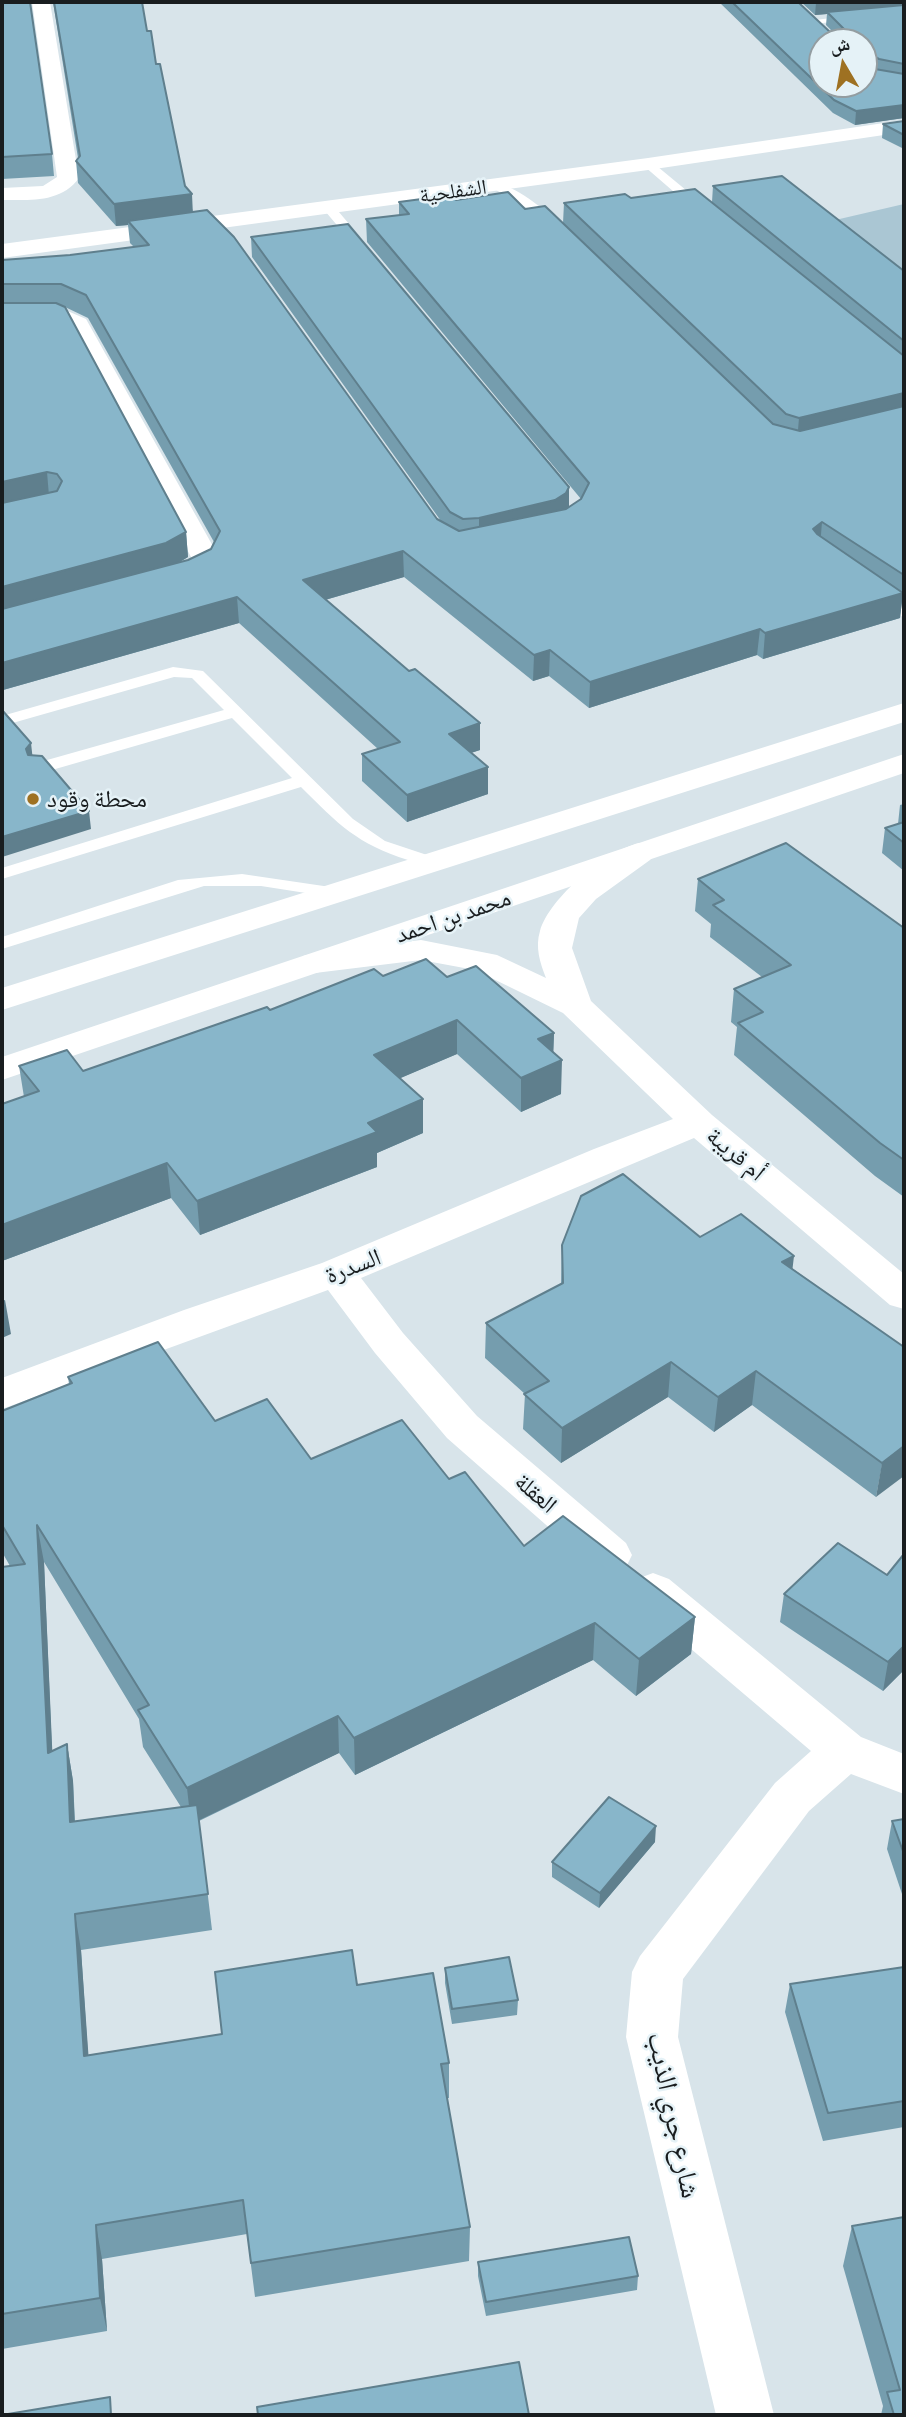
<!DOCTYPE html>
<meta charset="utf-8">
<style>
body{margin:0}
#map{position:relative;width:906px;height:2417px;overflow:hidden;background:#d8e4ea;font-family:Commissioner,"Noto Naskh Arabic",sans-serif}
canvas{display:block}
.frame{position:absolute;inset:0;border:4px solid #191d1f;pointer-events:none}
.north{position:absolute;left:808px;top:28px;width:70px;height:70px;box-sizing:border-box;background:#e5f2f7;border:2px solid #939da1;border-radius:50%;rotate:350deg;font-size:19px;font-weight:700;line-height:28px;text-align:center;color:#191d1f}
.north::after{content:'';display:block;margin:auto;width:24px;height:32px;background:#9e7122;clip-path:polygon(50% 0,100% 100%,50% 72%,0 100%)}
</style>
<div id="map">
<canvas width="906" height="2417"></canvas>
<div class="frame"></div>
<div class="north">ش</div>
</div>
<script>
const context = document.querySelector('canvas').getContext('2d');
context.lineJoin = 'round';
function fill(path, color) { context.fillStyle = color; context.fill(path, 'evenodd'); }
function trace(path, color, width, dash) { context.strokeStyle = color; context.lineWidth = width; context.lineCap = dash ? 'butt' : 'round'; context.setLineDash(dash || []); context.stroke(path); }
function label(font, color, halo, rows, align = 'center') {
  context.font = font + ' Commissioner,"Noto Naskh Arabic",sans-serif'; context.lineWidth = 5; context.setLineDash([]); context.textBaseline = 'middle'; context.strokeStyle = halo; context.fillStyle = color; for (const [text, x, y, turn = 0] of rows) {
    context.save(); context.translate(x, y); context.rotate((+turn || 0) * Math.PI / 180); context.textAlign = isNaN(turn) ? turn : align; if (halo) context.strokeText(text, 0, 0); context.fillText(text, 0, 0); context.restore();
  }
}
fill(new Path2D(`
 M 904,204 L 904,274 L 831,221 Z`), '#aac6d3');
fill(new Path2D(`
 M 904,9 L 904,15 L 812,24 L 807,21 Z
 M 644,162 L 652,162 L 704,205 L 704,211 L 696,211 L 644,166 Z
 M 491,183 C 510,181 548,211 560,226 L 550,229 L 530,210 L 491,187 Z
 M 325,205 L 333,205 L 366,244 L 366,250 L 358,250 L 325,211 Z
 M 877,589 L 904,606 L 904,618 L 872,597 L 872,591 Z
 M 173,667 L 203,671 L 353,819 L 385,841 L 439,859 L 442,863 L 439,867 C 429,869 418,864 408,860 C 357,844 338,824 301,787 L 2,879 L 2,868 L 292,778 L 232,718 L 45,772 L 33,772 L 31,768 L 33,764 L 224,710 L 192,678 L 174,677 L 2,726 L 2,716 Z
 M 242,874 L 344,889 L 347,893 L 338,898 L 261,886 L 204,886 L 2,949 L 2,937 L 178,880 Z`), '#fff');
fill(new Path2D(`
 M 32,2 L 50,2 L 79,178 C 61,203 30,200 2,200 L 2,188 L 43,186 L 57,177 Z
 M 904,120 L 904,132 L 648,170 L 2,258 L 2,244 L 648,158 Z
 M 2,309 L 63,309 L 86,319 L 219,557 C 217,562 214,569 210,572 C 199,583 171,591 156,587 L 152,581 L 156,575 L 189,562 L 191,557 L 69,328 L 59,323 L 2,323 Z
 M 639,843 L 650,846 L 655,853 L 650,860 L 596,899 L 579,918 L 572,948 L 591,1001 L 712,1115 L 904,1274 L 904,1309 L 890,1305 L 694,1138 L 361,1278 L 403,1333 L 477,1416 L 626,1543 L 632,1555 L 626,1567 L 610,1572 L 594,1567 L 447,1438 L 375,1353 L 328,1290 L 2,1409 L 2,1378 L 184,1310 L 322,1263 L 594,1149 L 673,1119 L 563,1013 L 475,970 L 421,960 L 315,973 L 303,970 L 298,963 L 303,956 L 315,953 L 421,940 L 497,955 L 546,978 C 540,963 535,947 540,931 C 550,897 606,851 639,843 Z
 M 653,1573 L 669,1579 L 861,1737 L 904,1754 L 904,1794 L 851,1774 L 809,1811 L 683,1979 L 678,2037 L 774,2415 L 716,2415 L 626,2037 L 632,1972 L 640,1956 L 775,1783 L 811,1751 L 637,1603 L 631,1591 L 637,1579 Z`), '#fff');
fill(new Path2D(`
 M 904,703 L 904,722 L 2,1010 L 2,988 Z
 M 904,754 L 904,773 L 2,1080 L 2,1057 Z`), '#fff');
fill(new Path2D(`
 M 2,2 L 52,154 L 54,176 L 2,179 Z
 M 53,2 L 142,2 L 147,31 L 156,64 L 185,186 L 193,212 L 437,519 L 441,521 L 252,257 L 251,237 L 569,487 L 569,507 L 581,499 L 367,242 L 366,219 L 399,215 L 399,202 L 456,200 L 525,209 L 563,223 L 564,203 L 631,198 L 712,202 L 713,186 L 904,271 L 904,603 L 902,601 L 900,618 L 763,659 L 757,655 L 589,708 L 549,676 L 533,681 L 404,577 L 325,600 L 409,671 L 480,723 L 480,750 L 471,753 L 488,794 L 407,822 L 362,781 L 362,754 L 378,749 L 239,623 L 3,690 L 2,260 L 70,255 L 134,247 L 130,243 L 128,225 L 116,226 L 78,183 L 76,161 L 78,158 ZM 65,307 L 88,318 L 214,542 L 211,549 L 188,560 L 178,563 L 188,557 L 186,532 Z
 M 719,2 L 798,2 L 830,32 L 832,31 L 826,25 L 827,14 L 815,15 L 801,2 L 904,2 L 904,118 L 855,125 L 833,113 ZM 864,42 L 864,84 L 822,84 Z
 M 904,121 L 904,149 L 882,138 L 883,124 Z
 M 904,804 L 904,871 L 882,853 L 885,828 L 898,824 L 900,805 Z
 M 698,879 L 904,928 L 904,1197 L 875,1176 L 734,1055 L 737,1027 L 731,1022 L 734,989 L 762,977 L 710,937 L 711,924 L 695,911 Z
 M 383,976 L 447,977 L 554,1033 L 553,1052 L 561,1094 L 521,1112 L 457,1054 L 400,1078 L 423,1099 L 423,1133 L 377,1153 L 377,1167 L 200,1235 L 171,1198 L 2,1261 L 2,1104 L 24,1097 L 19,1066 L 83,1071 L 270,1010 Z
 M 700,1237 L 793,1269 L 904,1347 L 876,1497 L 752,1405 L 714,1432 L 668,1397 L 561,1463 L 523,1429 L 525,1394 L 485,1358 L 486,1323 L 561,1284 L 562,1245 Z
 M 68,1377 L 215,1421 L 311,1459 L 449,1479 L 524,1546 L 695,1617 L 691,1654 L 636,1696 L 593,1660 L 355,1775 L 339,1753 L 199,1821 L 212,1930 L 81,1950 L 88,2055 L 222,2034 L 357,1985 L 449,2063 L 449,2098 L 447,2098 L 470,2227 L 469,2261 L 255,2297 L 247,2234 L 102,2259 L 107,2331 L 2,2349 L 2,1567 L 10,1566 L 2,1552 L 2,1411 L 69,1384 ZM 44,1562 L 139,1719 L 143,1747 L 181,1807 L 75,1821 L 73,1781 L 67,1744 L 52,1751 Z
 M 887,1575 L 904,1670 L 883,1691 L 780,1622 L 784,1594 Z
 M 904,1819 L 904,1900 L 887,1849 L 892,1821 Z
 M 655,1842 L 599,1908 L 552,1877 L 552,1862 Z
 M 904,1967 L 904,2127 L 823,2141 L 785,2012 L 790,1984 Z
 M 445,1968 L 518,2000 L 517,2015 L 452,2024 L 445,1983 Z
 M 904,2217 L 904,2415 L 881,2415 L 883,2406 L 843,2266 L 852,2226 Z
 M 478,2262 L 638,2276 L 637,2290 L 486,2316 L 478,2276 Z`), '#759dae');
fill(new Path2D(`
 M 827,2 L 904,2 L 904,7 L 827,12 L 827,14 L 815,15 L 816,3 Z
 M 904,105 L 904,118 L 855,125 L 856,111 Z
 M 192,194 L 193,216 L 128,221 L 128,225 L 116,226 L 114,204 Z
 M 904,393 L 904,410 L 797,442 L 799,418 Z
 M 47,472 L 49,496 L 2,507 L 2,482 Z
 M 569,487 L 569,509 L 479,540 L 479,518 Z
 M 822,522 L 820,547 L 813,529 Z
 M 186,532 L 188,557 L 168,569 L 2,613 L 2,587 Z
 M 403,551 L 404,577 L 304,606 L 303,580 Z
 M 903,593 L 900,618 L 763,659 L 765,633 Z
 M 237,597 L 239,623 L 3,690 L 2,663 Z
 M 760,629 L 757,655 L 589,708 L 590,682 Z
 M 550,650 L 549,676 L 533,681 L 534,655 Z
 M 480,723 L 480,750 L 449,760 L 449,734 Z
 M 31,743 L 33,761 L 29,767 L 26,749 Z
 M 488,767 L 488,794 L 407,822 L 407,795 Z
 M 89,811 L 91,829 L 2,857 L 2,837 Z
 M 457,1020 L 457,1054 L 375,1089 L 374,1055 Z
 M 554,1033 L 553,1064 L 562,1060 L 561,1094 L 521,1112 L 521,1078 L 538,1039 Z
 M 423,1099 L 423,1133 L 377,1153 L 377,1167 L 200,1235 L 197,1201 L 368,1123 Z
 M 167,1163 L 171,1198 L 2,1261 L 2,1225 Z
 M 794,1256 L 790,1290 L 782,1262 Z
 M 5,1300 L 11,1334 L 2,1338 L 2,1301 Z
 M 671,1362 L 668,1397 L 561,1463 L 562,1428 Z
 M 756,1371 L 752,1405 L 714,1432 L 718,1397 Z
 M 904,1446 L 904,1476 L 876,1497 L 882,1463 Z
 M 37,1525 L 44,1562 L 54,1790 L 48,1753 Z
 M 695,1617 L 691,1654 L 636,1696 L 639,1659 Z
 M 595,1623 L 593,1660 L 355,1775 L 354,1738 Z
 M 904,1646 L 904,1670 L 883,1691 L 888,1662 Z
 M 338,1716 L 339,1753 L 191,1824 L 187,1788 Z
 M 67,1744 L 73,1781 L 76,1859 L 70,1822 Z
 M 656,1826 L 655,1842 L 599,1908 L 600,1893 Z
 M 75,1914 L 81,1950 L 91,2091 L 84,2056 Z
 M 96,2225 L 102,2259 L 107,2331 L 100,2298 Z`), '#5f7f8d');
const building = new Path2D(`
 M 2,2 L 30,2 L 52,154 L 2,157 Z
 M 54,2 L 142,2 L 147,31 L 151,31 L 156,64 L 160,64 L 185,186 L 192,194 L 114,204 L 76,161 L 80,156 Z
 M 732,2 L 798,2 L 830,32 L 844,29 L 827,12 L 904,5 L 904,64 L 879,59 L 864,51 L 864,42 L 822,42 L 822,84 L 864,84 L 864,62 L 869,68 L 904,74 L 904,105 L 856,111 L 834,100 Z
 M 904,121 L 904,135 L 883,124 Z
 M 782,176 L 904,271 L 904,341 L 713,186 Z
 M 695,189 L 904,356 L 904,393 L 799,418 L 786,414 L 564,203 L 625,194 L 631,198 Z
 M 508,192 L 525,209 L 545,206 L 773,424 L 800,431 L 904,406 L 904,575 L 822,522 L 813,529 L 817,534 L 903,593 L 765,633 L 760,629 L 590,682 L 550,650 L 534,655 L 403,551 L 303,580 L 409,671 L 415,669 L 480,723 L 449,734 L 488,767 L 407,795 L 362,754 L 400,742 L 237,597 L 2,663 L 2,609 L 188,560 L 211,549 L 220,531 L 86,295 L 61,284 L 2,284 L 2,260 L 70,255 L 149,245 L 128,221 L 207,210 L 234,237 L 437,519 L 459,531 L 566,509 L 581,499 L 589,483 L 366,219 L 409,214 L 399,202 L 452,195 L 456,200 Z
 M 348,224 L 569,487 L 566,493 L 555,500 L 479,518 L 463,519 L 450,512 L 251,237 Z
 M 2,303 L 56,303 L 65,307 L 186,532 L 166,543 L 2,587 L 2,503 L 57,491 L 62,481 L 57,474 L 47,472 L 2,482 Z
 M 2,710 L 31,743 L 26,749 L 28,755 L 42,756 L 89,811 L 2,837 Z
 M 904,822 L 904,843 L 885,828 Z
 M 786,843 L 904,928 L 904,1160 L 880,1143 L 738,1023 L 763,1012 L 734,989 L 791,965 L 713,905 L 724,900 L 698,879 Z
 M 426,959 L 447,977 L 476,966 L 554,1033 L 538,1039 L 562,1060 L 521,1078 L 457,1020 L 374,1055 L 423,1099 L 368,1123 L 377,1132 L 197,1201 L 167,1163 L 2,1225 L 2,1104 L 39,1091 L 19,1066 L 67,1050 L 83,1071 L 267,1007 L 270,1010 L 374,969 L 383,976 Z
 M 623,1174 L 700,1237 L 741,1214 L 794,1256 L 782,1262 L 904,1347 L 904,1446 L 882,1463 L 756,1371 L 718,1397 L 671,1362 L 562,1428 L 524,1394 L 549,1381 L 486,1323 L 563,1283 L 562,1245 L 581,1196 Z
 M 158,1342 L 215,1421 L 267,1399 L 311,1459 L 402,1420 L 449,1479 L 465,1472 L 524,1546 L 563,1516 L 695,1617 L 639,1659 L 595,1623 L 354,1738 L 338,1716 L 187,1788 L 138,1710 L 149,1705 L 37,1525 L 48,1753 L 67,1744 L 70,1822 L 197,1805 L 208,1894 L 75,1914 L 84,2056 L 222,2034 L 215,1972 L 352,1950 L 357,1985 L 433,1973 L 449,2063 L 441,2064 L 470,2227 L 251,2263 L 243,2200 L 96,2225 L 100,2298 L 2,2314 L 2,1567 L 25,1564 L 2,1525 L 2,1411 L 72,1383 L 68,1377 Z
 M 838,1543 L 887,1575 L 904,1554 L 904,1646 L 888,1662 L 784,1594 Z
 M 609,1797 L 656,1826 L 600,1893 L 552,1862 Z
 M 904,1819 L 904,1854 L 892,1821 Z
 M 509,1957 L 518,2000 L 452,2009 L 445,1968 Z
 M 904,1967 L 904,2101 L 828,2113 L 790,1984 Z
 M 904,2217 L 904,2415 L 894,2415 L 887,2392 L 900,2390 L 852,2226 Z
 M 629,2237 L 638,2276 L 486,2302 L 478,2262 Z
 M 519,2362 L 529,2415 L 258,2415 L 257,2407 Z
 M 110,2397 L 111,2415 L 2,2415 Z`);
fill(building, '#88b6ca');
trace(building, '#5f7f8d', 2);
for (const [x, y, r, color] of [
 [33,799,7,"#9e7122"]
]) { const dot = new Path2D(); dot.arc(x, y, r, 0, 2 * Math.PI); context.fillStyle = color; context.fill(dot); trace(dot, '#e5f2f7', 2.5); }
label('21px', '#191d1f', '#e5f2f7', [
 ["الشفلحية",453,191,-8]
]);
label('24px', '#191d1f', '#e5f2f7', [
 ["محطة وقود",47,799]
], 'left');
label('24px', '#191d1f', '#e5f2f7', [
 ["محمد بن احمد",453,916,-19],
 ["أم قريبة",736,1154,40],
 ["السدرة",353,1266,-21],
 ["العقلة",536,1493,41]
]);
label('28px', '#191d1f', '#e5f2f7', [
 ["شارع جري الذيب",674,2115,78]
]);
</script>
